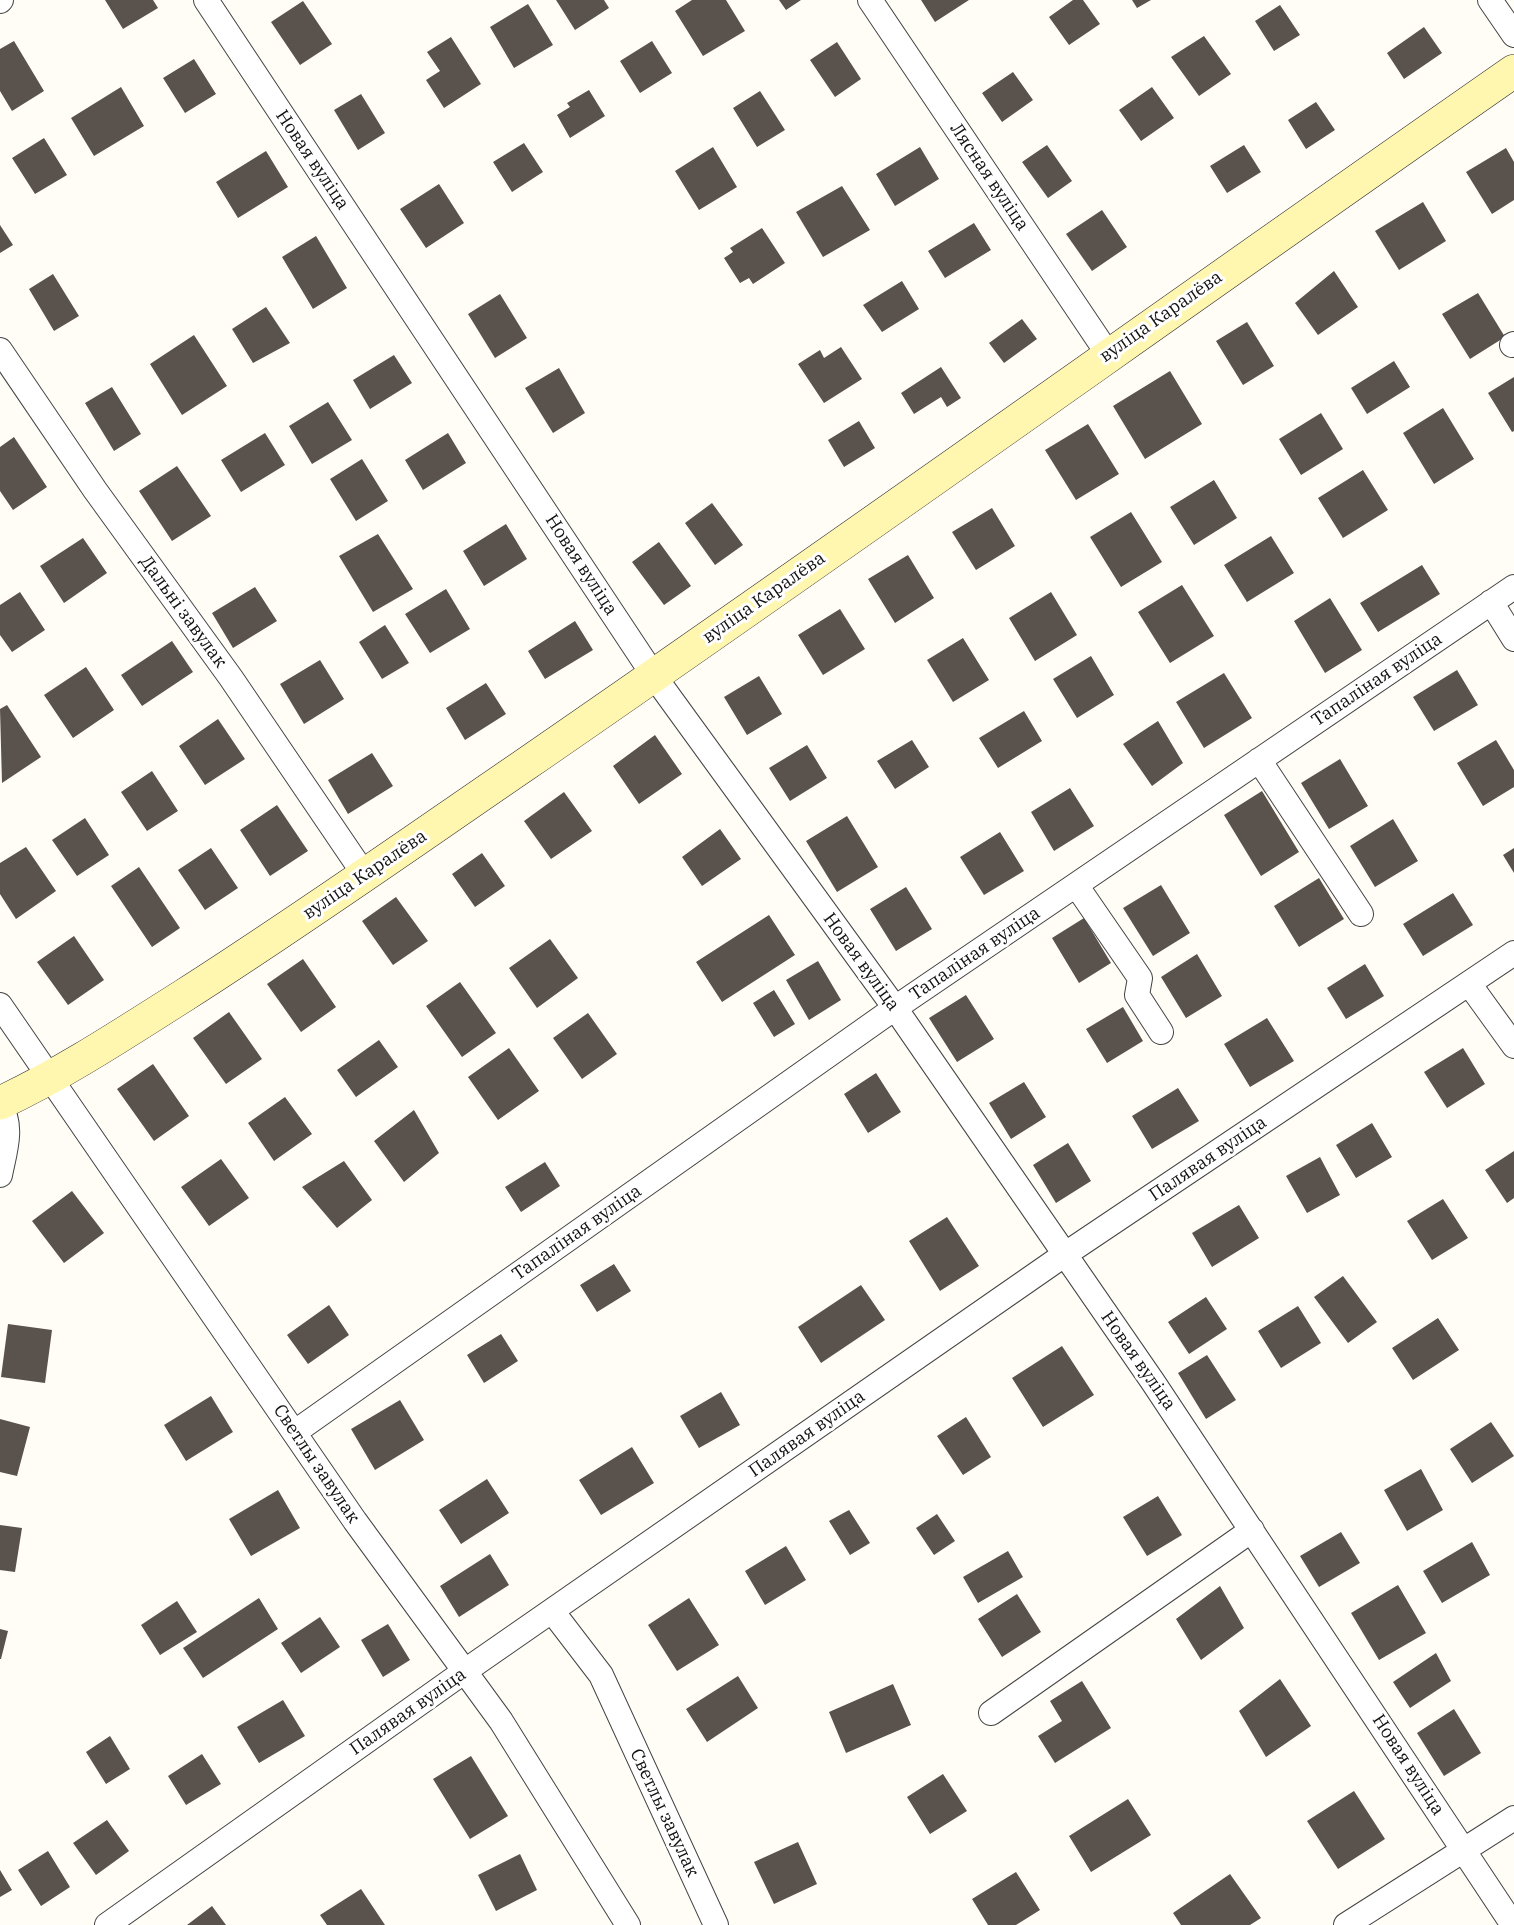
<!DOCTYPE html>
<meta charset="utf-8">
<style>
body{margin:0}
canvas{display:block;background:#fffdf5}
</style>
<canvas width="1514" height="1925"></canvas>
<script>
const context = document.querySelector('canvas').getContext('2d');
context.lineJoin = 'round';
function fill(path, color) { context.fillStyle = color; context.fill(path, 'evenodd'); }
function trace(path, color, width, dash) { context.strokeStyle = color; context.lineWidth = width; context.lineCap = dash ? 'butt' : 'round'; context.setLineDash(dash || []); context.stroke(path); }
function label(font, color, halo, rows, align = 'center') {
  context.font = font + ' "IBM Plex Serif",serif'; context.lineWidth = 6; context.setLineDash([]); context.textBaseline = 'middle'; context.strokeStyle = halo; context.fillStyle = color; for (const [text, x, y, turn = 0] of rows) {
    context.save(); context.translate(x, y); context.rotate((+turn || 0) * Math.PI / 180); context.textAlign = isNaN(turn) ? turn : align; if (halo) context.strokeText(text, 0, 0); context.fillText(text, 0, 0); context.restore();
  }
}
fill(new Path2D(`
 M 105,0 L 153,0 L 158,8 L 123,29 Z
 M 556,0 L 604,0 L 609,8 L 575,30 Z
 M 692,0 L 726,0 L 745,31 L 703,56 L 675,11 Z
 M 779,0 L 801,0 L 786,10 Z
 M 921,0 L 969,0 L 935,22 Z
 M 1073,0 L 1083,0 L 1100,24 L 1069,45 L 1049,17 Z
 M 1132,0 L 1151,0 L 1137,8 Z
 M 303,1 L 332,44 L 300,65 L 271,22 Z
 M 528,4 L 553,45 L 514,68 L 490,27 Z
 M 1280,5 L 1300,35 L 1274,51 L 1255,21 Z
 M 1424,27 L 1442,53 L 1404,79 L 1387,53 Z
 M 1204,36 L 1231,74 L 1199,96 L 1171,57 Z
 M 451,37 L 481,84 L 444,108 L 426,80 L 440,71 L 427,52 Z
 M 14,41 L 44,91 L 12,111 L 0,91 L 0,49 Z
 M 652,41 L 672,73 L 640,93 L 620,61 Z
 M 837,42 L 861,79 L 835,97 L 810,60 Z
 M 194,59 L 216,94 L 185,113 L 163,78 Z
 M 1013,72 L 1033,100 L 1002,122 L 982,93 Z
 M 121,87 L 144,126 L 94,156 L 71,118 Z
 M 1152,87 L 1174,118 L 1141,141 L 1119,110 Z
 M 589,90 L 605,116 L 570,138 L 557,115 L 570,107 L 567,103 Z
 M 760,91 L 785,130 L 757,147 L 733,108 Z
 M 361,94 L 385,133 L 358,150 L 334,110 Z
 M 1316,102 L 1335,130 L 1306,149 L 1288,120 Z
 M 44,138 L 67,175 L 35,194 L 12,158 Z
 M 524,143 L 543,172 L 512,192 L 493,162 Z
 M 1047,145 L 1072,181 L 1048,198 L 1022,162 Z
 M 1244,145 L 1261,172 L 1227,193 L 1210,166 Z
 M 713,147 L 737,187 L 699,210 L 675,171 Z
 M 920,147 L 939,179 L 895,206 L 876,174 Z
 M 1506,148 L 1514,162 L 1514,200 L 1492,214 L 1466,172 Z
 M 266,151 L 288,187 L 238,218 L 216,182 Z
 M 439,184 L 464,223 L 426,248 L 400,209 Z
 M 842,186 L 870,230 L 823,257 L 796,212 Z
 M 1423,202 L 1446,241 L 1399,270 L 1375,231 Z
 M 1102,210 L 1127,247 L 1092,271 L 1066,234 Z
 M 974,223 L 991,250 L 945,278 L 928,251 Z
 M 0,225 L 13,245 L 0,253 Z
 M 762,228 L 785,263 L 753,284 L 749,278 L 740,283 L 724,258 L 733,252 L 730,248 Z
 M 316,236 L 347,288 L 313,309 L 282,257 Z
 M 1334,271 L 1358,307 L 1318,335 L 1295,303 Z
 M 53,274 L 79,316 L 54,331 L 29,289 Z
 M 902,281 L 919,309 L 882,332 L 863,305 Z
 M 1478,293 L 1505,337 L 1470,359 L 1442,314 Z
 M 500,294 L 527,338 L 495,358 L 468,314 Z
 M 266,307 L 290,343 L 253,363 L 232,329 Z
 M 1022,319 L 1037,339 L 1004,363 L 989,343 Z
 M 1247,322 L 1274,366 L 1243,385 L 1216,341 Z
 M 194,335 L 227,386 L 182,415 L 150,364 Z
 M 841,347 L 862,379 L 824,403 L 798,364 L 820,350 L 824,358 Z
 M 394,355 L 412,383 L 370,409 L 353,380 Z
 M 1394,361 L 1410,387 L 1367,414 L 1351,388 Z
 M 941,367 L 961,398 L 947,407 L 941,397 L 914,414 L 901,393 Z
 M 559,368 L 585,413 L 553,433 L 525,388 Z
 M 1170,371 L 1202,424 L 1145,459 L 1113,406 Z
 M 1514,377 L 1514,431 L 1512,432 L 1488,393 Z
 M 112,387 L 141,434 L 114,451 L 85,403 Z
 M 328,402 L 352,440 L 312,464 L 289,426 Z
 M 1443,408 L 1474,459 L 1434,484 L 1403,433 Z
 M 1321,413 L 1343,449 L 1301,475 L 1279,439 Z
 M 859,421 L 875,448 L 844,467 L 828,440 Z
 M 1088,424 L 1119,474 L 1076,500 L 1045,450 Z
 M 265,433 L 285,465 L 241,492 L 221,460 Z
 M 448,433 L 466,463 L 423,490 L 405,460 Z
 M 14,437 L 47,487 L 13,510 L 0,491 L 0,447 Z
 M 362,459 L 388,501 L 356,521 L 330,479 Z
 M 177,466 L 211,516 L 172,541 L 139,491 Z
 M 1363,470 L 1388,510 L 1343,538 L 1318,498 Z
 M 1214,480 L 1237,518 L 1194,545 L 1170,507 Z
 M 712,503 L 743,545 L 715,565 L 685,523 Z
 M 992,508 L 1015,546 L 976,570 L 952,532 Z
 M 1131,512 L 1162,562 L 1121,587 L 1090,537 Z
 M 506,524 L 527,559 L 484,586 L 463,551 Z
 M 378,534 L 413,589 L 373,612 L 339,556 Z
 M 1271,536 L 1294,573 L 1247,602 L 1224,565 Z
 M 83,538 L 107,573 L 64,603 L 40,566 Z
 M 659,542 L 691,586 L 664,605 L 632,562 Z
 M 908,555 L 934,598 L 895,623 L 868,579 Z
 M 1422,565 L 1440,594 L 1378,632 L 1360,603 Z
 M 1182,585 L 1214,636 L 1170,663 L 1138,612 Z
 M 255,587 L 277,621 L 233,648 L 212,613 Z
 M 446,589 L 470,629 L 430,653 L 405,614 Z
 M 20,592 L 45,630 L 12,652 L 0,635 L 0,605 Z
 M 1051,592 L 1077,635 L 1035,661 L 1009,618 Z
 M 1330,598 L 1362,650 L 1325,673 L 1294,621 Z
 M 840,609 L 865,649 L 823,675 L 798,635 Z
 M 575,621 L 593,650 L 545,679 L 528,651 Z
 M 385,625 L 409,663 L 382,679 L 359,642 Z
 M 963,638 L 989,680 L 953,702 L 927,660 Z
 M 172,641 L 193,672 L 142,706 L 121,675 Z
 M 1091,656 L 1114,695 L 1077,718 L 1053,679 Z
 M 320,660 L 344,699 L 304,724 L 280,684 Z
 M 86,667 L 114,710 L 73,738 L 44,695 Z
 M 1457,670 L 1478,705 L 1434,731 L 1413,697 Z
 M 1224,673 L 1252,718 L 1204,748 L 1176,702 Z
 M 759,676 L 782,714 L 747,735 L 724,697 Z
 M 486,683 L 506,714 L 465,740 L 446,708 Z
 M 7,705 L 41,757 L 2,783 L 0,709 Z
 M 1024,711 L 1042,741 L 998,768 L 979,738 Z
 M 218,719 L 245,759 L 205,785 L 179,746 Z
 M 1158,721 L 1183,763 L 1152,786 L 1123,744 Z
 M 655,735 L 682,774 L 639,804 L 613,766 Z
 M 912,740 L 929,767 L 895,789 L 877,761 Z
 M 1496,740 L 1514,770 L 1514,787 L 1483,806 L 1457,763 Z
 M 807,745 L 827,778 L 790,801 L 769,768 Z
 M 372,753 L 393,786 L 348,814 L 328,780 Z
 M 1340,759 L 1368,806 L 1329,829 L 1301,783 Z
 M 152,771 L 178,811 L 147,831 L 121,792 Z
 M 1070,788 L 1094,826 L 1054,851 L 1031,812 Z
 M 1262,791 L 1299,852 L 1261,876 L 1224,815 Z
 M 564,792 L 592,831 L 551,859 L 524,821 Z
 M 277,805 L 308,851 L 270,876 L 240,830 Z
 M 847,816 L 878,867 L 837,892 L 806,841 Z
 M 85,818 L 109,855 L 77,876 L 52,840 Z
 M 1393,819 L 1418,861 L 1375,887 L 1350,846 Z
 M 720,829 L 741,859 L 702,886 L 682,857 Z
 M 1000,832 L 1024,871 L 984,895 L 960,857 Z
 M 26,847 L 56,891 L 16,919 L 0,894 L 0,863 Z
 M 211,848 L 238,888 L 205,910 L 178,870 Z
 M 1514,848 L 1514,873 L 1503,855 Z
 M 482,853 L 505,886 L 475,907 L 452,874 Z
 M 139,867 L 180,928 L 152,947 L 111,886 Z
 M 1319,878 L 1344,919 L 1299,947 L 1274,906 Z
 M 1161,885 L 1190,933 L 1153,956 L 1123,908 Z
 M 906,887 L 932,929 L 896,951 L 870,909 Z
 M 1453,893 L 1473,925 L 1423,956 L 1403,924 Z
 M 396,897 L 428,941 L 393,965 L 362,921 Z
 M 769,915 L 795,955 L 722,1002 L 696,962 Z
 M 1084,918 L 1111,963 L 1079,983 L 1052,938 Z
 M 74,936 L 104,980 L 68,1005 L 37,962 Z
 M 550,939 L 578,978 L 537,1008 L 509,968 Z
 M 1197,954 L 1222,996 L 1186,1018 L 1161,977 Z
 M 303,959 L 336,1007 L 301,1032 L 267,984 Z
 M 818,961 L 841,1000 L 809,1020 L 786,980 Z
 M 1365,964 L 1384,996 L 1346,1019 L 1327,988 Z
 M 460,982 L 496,1033 L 462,1057 L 426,1006 Z
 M 774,990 L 795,1024 L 774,1037 L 753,1003 Z
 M 966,995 L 994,1039 L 957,1062 L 929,1018 Z
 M 1123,1007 L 1143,1041 L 1107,1063 L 1086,1029 Z
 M 229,1012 L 262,1059 L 226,1084 L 193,1038 Z
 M 588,1013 L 617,1054 L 582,1079 L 553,1038 Z
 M 1267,1018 L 1294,1061 L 1250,1087 L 1224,1044 Z
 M 379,1040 L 398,1067 L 356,1097 L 337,1070 Z
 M 509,1048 L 539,1091 L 498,1120 L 468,1077 Z
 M 1463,1048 L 1485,1084 L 1447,1108 L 1424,1072 Z
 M 153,1064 L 189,1116 L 154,1141 L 117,1089 Z
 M 876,1073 L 901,1112 L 868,1133 L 844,1094 Z
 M 1024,1082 L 1046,1117 L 1011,1139 L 989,1103 Z
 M 1178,1088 L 1199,1121 L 1152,1149 L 1132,1116 Z
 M 285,1097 L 312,1134 L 274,1161 L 248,1123 Z
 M 414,1110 L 439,1153 L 404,1182 L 374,1141 Z
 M 1372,1123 L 1392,1157 L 1356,1178 L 1336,1145 Z
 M 1068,1143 L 1091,1181 L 1056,1203 L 1033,1165 Z
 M 1514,1151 L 1514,1198 L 1507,1203 L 1485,1170 Z
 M 1320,1157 L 1340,1195 L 1307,1213 L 1286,1176 Z
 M 221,1159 L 249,1198 L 209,1226 L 181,1187 Z
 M 344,1161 L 372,1200 L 337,1228 L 302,1187 Z
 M 545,1162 L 560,1186 L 521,1212 L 505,1187 Z
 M 72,1191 L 104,1233 L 64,1263 L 32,1221 Z
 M 1443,1199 L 1468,1238 L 1432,1260 L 1407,1221 Z
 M 1239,1205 L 1259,1238 L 1212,1267 L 1192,1233 Z
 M 947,1217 L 979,1266 L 940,1291 L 909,1241 Z
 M 614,1264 L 631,1291 L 597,1312 L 580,1285 Z
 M 1343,1276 L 1377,1322 L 1348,1343 L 1314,1297 Z
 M 861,1285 L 885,1320 L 821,1363 L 798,1327 Z
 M 1206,1297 L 1227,1329 L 1189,1354 L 1168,1322 Z
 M 329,1305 L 349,1335 L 308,1364 L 287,1335 Z
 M 1298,1306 L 1321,1343 L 1281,1368 L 1258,1331 Z
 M 1438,1318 L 1459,1350 L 1413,1380 L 1392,1348 Z
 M 8,1324 L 52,1330 L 45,1383 L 1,1377 Z
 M 501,1334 L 518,1361 L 484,1383 L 467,1355 Z
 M 1062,1346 L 1094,1395 L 1043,1427 L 1012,1378 Z
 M 1207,1355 L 1236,1400 L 1206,1419 L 1178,1373 Z
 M 721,1392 L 740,1425 L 699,1448 L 680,1416 Z
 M 211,1396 L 233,1432 L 186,1461 L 164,1425 Z
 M 400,1400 L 424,1440 L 375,1470 L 351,1429 Z
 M 966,1417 L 991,1457 L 963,1475 L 937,1436 Z
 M 0,1419 L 30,1427 L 17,1476 L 0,1472 Z
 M 1491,1422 L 1514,1456 L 1472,1483 L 1450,1449 Z
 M 632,1447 L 654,1483 L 601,1515 L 579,1480 Z
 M 1421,1469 L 1443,1510 L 1407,1531 L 1384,1490 Z
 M 487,1479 L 509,1513 L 461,1544 L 439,1510 Z
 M 278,1490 L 300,1528 L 251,1556 L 229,1519 Z
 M 1158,1496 L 1182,1535 L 1147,1556 L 1123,1517 Z
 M 849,1510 L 870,1543 L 850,1555 L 829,1521 Z
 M 937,1514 L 955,1541 L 934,1555 L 916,1528 Z
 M 0,1525 L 22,1528 L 15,1572 L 0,1570 Z
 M 1341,1532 L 1360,1563 L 1319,1587 L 1300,1556 Z
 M 1472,1542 L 1490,1575 L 1442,1603 L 1423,1571 Z
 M 786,1546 L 806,1580 L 765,1605 L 745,1571 Z
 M 1008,1551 L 1023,1577 L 978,1603 L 963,1577 Z
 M 490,1554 L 509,1585 L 459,1617 L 440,1586 Z
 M 1398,1585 L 1426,1633 L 1379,1660 L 1351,1613 Z
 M 1220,1586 L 1244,1628 L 1201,1660 L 1176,1619 Z
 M 1017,1594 L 1041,1632 L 1002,1657 L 978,1619 Z
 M 259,1598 L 278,1629 L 203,1678 L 183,1648 Z
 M 689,1598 L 719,1645 L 677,1671 L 648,1625 Z
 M 177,1601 L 197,1632 L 160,1655 L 141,1625 Z
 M 320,1617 L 340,1647 L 301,1673 L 281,1643 Z
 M 388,1624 L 410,1660 L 383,1677 L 361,1640 Z
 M 0,1629 L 8,1631 L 1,1659 L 0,1659 Z
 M 1436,1653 L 1451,1681 L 1410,1708 L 1393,1682 Z
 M 738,1676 L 758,1708 L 707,1742 L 686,1709 Z
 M 1280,1679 L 1311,1726 L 1266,1757 L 1239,1711 Z
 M 1082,1681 L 1111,1728 L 1055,1763 L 1038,1736 L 1062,1721 L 1050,1701 Z
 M 893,1684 L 911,1725 L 846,1753 L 829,1712 Z
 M 283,1700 L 305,1736 L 259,1763 L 237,1727 Z
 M 1454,1709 L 1481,1753 L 1444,1776 L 1417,1733 Z
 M 110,1736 L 130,1769 L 106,1784 L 86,1752 Z
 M 202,1754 L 221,1784 L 186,1805 L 168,1776 Z
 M 471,1756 L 508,1816 L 470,1839 L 433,1779 Z
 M 943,1774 L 967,1811 L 930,1834 L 907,1797 Z
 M 1354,1791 L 1385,1839 L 1338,1869 L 1307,1821 Z
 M 1128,1799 L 1151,1835 L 1091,1872 L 1069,1836 Z
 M 107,1820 L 129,1851 L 96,1875 L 73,1843 Z
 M 798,1842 L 817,1884 L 774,1904 L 754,1862 Z
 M 48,1851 L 70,1887 L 41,1906 L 18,1870 Z
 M 520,1854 L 537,1890 L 496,1911 L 478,1875 Z
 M 0,1870 L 12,1890 L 0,1897 Z
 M 1016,1872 L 1040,1910 L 1016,1925 L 988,1925 L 972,1899 Z
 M 1230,1874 L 1261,1918 L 1250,1925 L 1181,1925 L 1173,1913 Z
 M 361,1889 L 385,1925 L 327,1925 L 320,1915 Z
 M 212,1906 L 226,1925 L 187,1925 Z`), '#5a524d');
const street = new Path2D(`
 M 206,0 L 654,676 L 895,1008 L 1153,1382 L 1513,1925
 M 870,0 L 1108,354
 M 1490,0 L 1514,35
 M 0,1 L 1,0
 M 1512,345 L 1514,344
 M 0,350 L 95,490 L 231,678 L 364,874
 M 1491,602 L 1514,639
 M 1259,760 L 1361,914
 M 1076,885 L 1140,978 L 1137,995 L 1161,1032
 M 1470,985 L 1514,1046
 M 0,1005 L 355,1521 L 501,1721 L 628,1925
 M 0,1107 C 14,1125 4,1154 0,1175
 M 295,1432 L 895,1008 L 1514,587
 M 552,1611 L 601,1675 L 716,1925
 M 991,1713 L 1252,1530
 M 107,1925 L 465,1671 L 1064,1255 L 1514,953
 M 1346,1925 L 1514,1818`);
const secondary = new Path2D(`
 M 0,1103 C 64,1073 123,1034 183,996 C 299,922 412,842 526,764 C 857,536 1184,301 1514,71`);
trace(street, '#444', 26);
trace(secondary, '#333', 34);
trace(street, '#fff', 24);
trace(secondary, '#fff6b0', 33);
label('18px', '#111', '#fff', [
 ["Новая вуліца",312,160,56],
 ["Лясная вуліца",989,177,56],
 ["вуліца Каралёва",1161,317,-35],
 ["Новая вуліца",581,565,57],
 ["вуліца Каралёва",764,598,-35],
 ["Дальні завулак",183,612,54],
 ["Тапаліная вуліца",1377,680,-34],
 ["вуліца Каралёва",365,875,-34],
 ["Тапаліная вуліца",975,954,-34],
 ["Новая вуліца",861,962,54],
 ["Палявая вуліца",1208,1159,-34],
 ["Тапаліная вуліца",577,1233,-35],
 ["Новая вуліца",1138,1361,55],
 ["Палявая вуліца",807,1434,-35],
 ["Светлы завулак",316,1464,56],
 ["Палявая вуліца",408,1712,-35],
 ["Новая вуліца",1408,1765,57],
 ["Светлы завулак",664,1813,65]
]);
</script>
